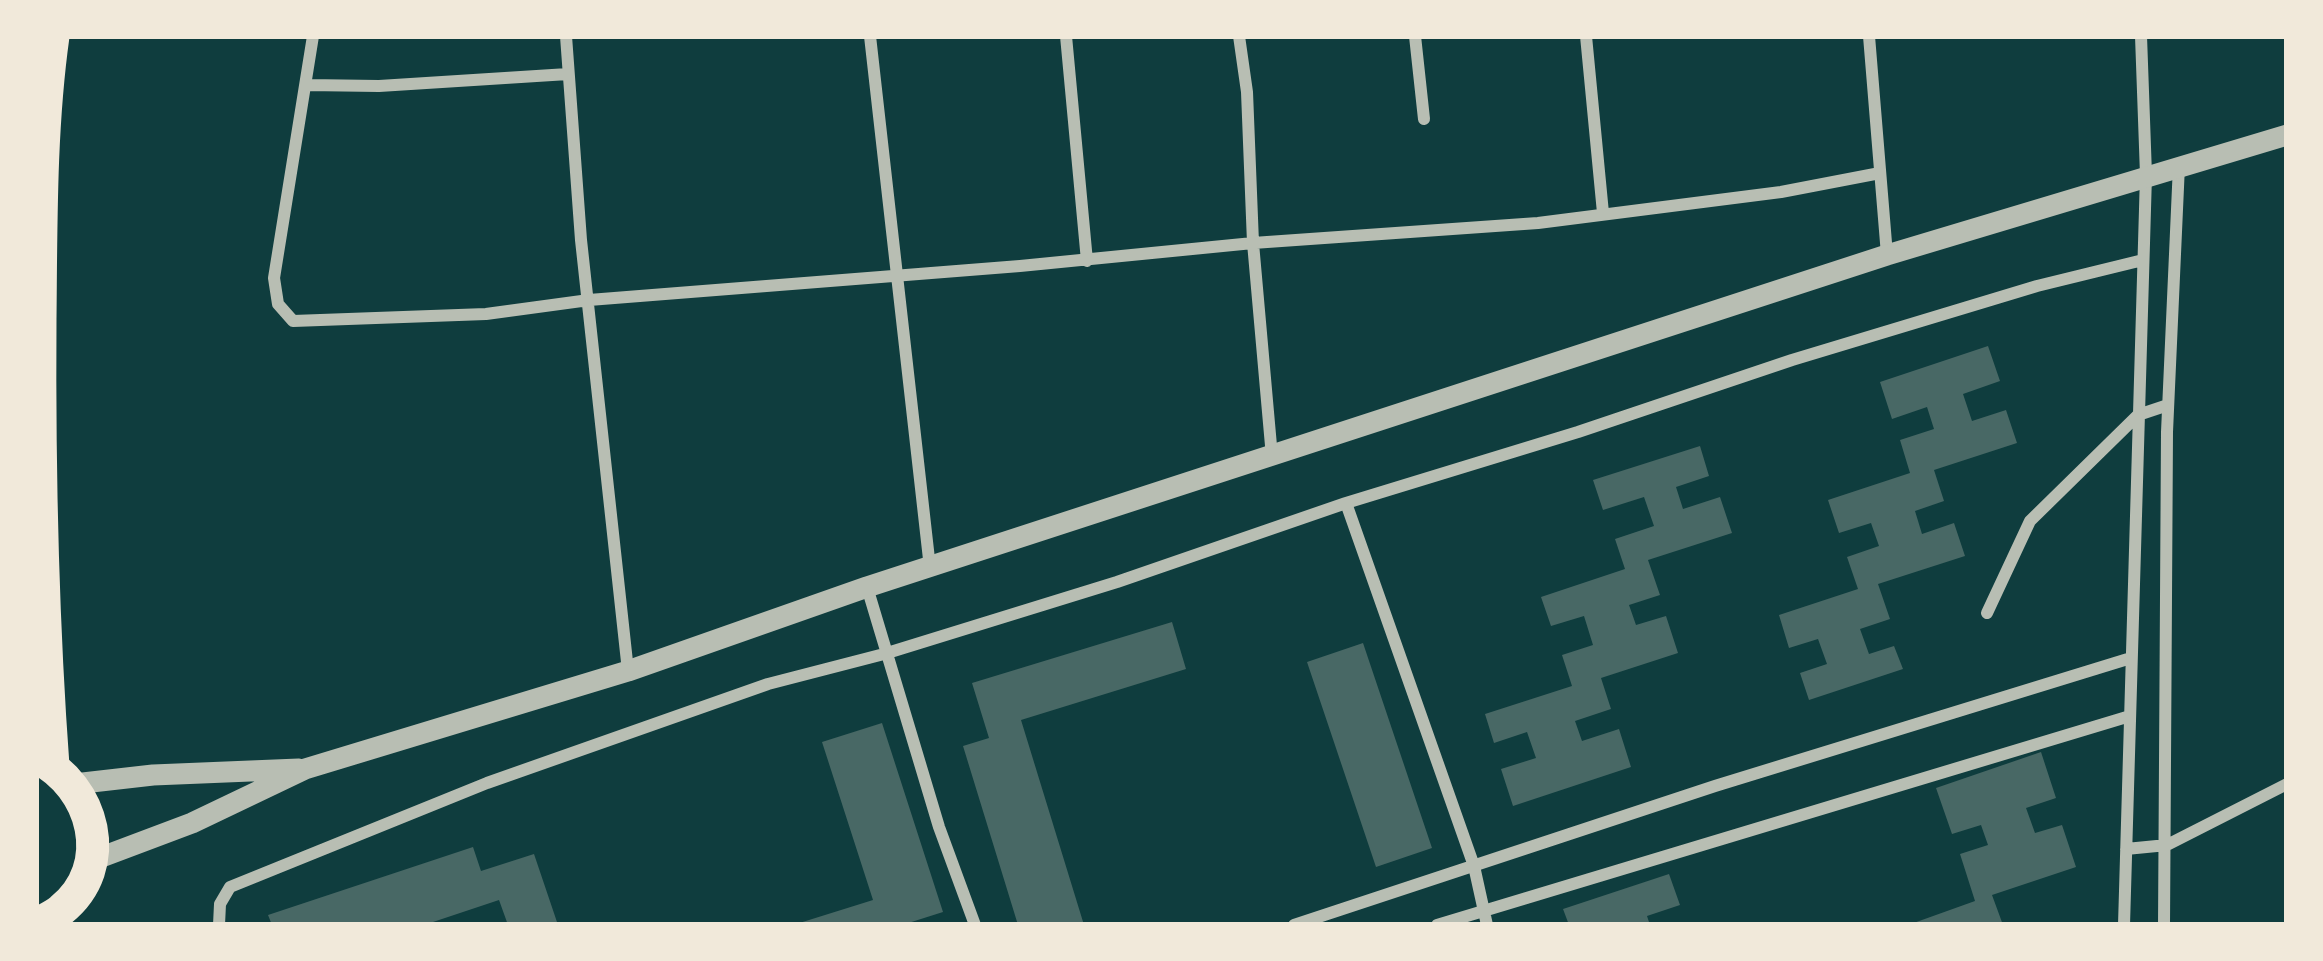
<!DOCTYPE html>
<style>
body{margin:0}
#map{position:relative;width:2323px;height:961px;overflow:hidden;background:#0f3d3e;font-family:Helvetica,sans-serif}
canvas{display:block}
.frame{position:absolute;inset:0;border:39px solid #f1e9da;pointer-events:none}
</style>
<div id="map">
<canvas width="2323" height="961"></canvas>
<div class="frame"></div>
</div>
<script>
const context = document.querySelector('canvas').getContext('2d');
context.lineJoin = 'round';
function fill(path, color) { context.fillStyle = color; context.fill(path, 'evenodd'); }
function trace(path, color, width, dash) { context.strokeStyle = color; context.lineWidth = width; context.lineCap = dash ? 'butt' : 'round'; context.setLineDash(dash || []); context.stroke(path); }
fill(new Path2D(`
 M 1988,346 L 2000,381 L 1963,394 L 1972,421 L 2006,410 L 2017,443 L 1934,470 L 1944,501 L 1915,511 L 1922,534 L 1954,523 L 1965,556 L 1878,584 L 1890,619 L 1860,629 L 1869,654 L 1894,646 L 1903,669 L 1809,700 L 1800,673 L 1827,664 L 1818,639 L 1789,648 L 1779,615 L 1858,589 L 1847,557 L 1879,546 L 1871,523 L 1839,533 L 1828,500 L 1910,473 L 1900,440 L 1934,429 L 1927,407 L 1892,419 L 1880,382 Z
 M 1700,446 L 1709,476 L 1676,487 L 1683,509 L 1720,497 L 1732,533 L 1648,560 L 1660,595 L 1629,605 L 1636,625 L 1666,616 L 1678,653 L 1601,678 L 1611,709 L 1575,721 L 1582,741 L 1619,729 L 1631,767 L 1513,806 L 1501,769 L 1536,758 L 1527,732 L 1494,743 L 1485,714 L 1572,686 L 1562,655 L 1593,645 L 1584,616 L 1551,626 L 1541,597 L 1625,569 L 1615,539 L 1654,526 L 1644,497 L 1603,510 L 1593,480 Z
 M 1172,622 L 1186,669 L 1021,720 L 1084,925 L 1018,925 L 963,746 L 989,738 L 972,683 Z
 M 1363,643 L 1432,848 L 1376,867 L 1307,662 Z
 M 882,723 L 943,912 L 902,925 L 793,925 L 873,900 L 822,742 Z
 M 2041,752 L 2056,798 L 2026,808 L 2035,833 L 2062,825 L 2076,867 L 1992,895 L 2003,925 L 1908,925 L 1975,901 L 1960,854 L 1988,845 L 1981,825 L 1952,834 L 1936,788 Z
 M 473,847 L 481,871 L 534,854 L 558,925 L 508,925 L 499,900 L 424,925 L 272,925 L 268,915 Z
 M 1669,874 L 1680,905 L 1647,916 L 1650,925 L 1569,925 L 1563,909 Z`), '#486865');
trace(new Path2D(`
 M 313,36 L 274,278 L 278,304 L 293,321 L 486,314 L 589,300 L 1020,266 L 1253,243 L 1538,223 L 1781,192 L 1880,173
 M 566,36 L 581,240 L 628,671
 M 870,36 L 930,568
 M 1066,36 L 1087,261
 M 1239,36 L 1247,92 L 1253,243 L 1272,457
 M 1415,36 L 1424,119
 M 1586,36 L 1603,213
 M 1869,36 L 1887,255
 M 307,85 L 379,86 L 568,74
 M 1346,503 L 1474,866 L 1487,925
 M 867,587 L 939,827 L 975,925
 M 1987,613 L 2030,521 L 2138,415 L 2168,405
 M 2126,849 L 2167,845 L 2287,784
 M 219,925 L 220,904 L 230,887 L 487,783 L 768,684 L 884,654 L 1117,582 L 1346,503 L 1578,432 L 1792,360 L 2037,286 L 2143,260
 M 1294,925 L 1715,786 L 2131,658
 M 1437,925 L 2130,716
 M 2124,925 L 2146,175 L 2141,36
 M 2164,925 L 2167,432 L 2179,165`), '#b8beb3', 12);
trace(new Path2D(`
 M 74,784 L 153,775 L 299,769
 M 91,861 L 192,823 L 305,769 L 628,671 L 867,587 L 1887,255 L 2287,135`), '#b8beb3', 21);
trace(new Path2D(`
 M 53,36 C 40,129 41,225 40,319 C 39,469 42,617 53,766
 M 36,925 C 44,920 54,916 61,910 C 116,866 94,786 37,758`), '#f1e9da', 33);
</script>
